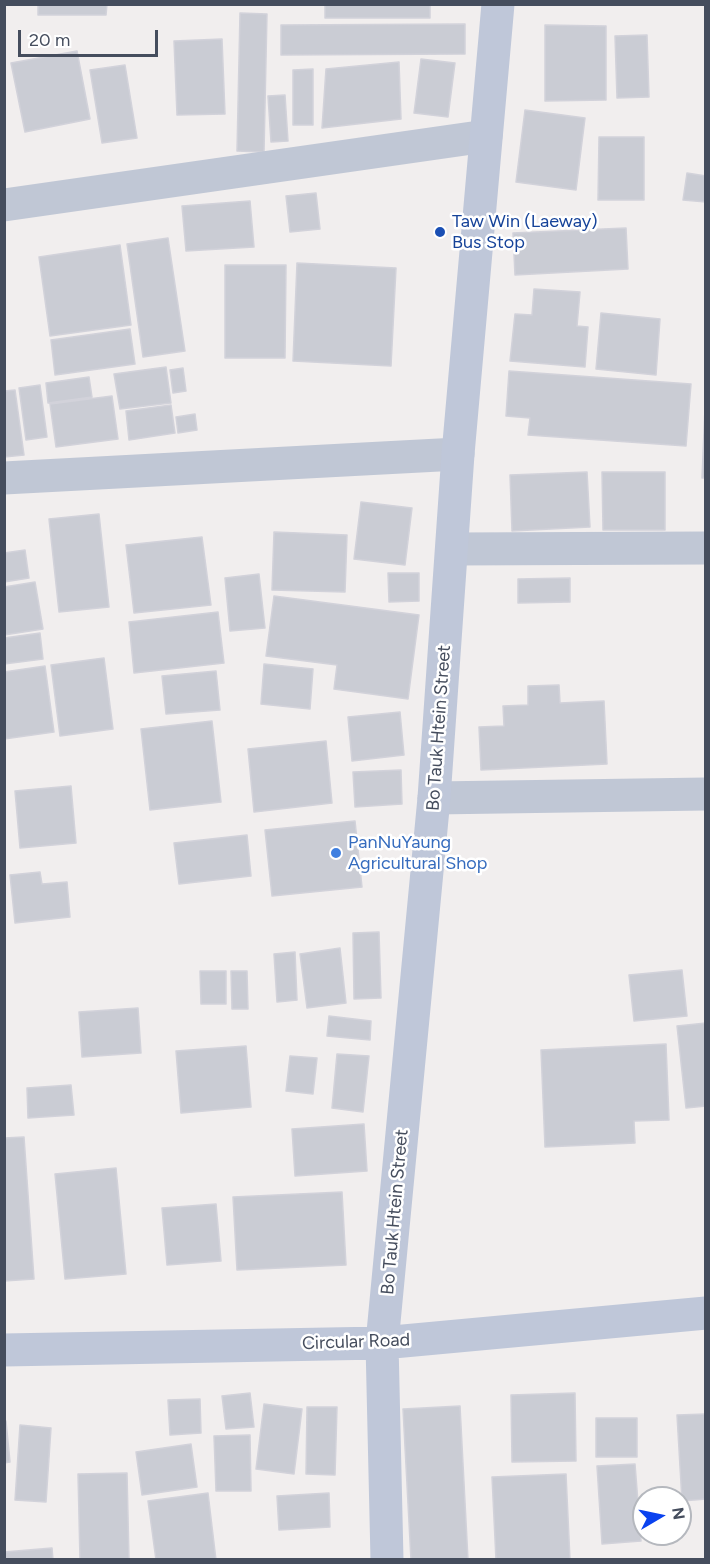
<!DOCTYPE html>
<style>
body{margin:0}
#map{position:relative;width:710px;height:1564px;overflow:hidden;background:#f1eeee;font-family:Figtree,sans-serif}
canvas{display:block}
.frame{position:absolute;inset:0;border:6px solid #454d5d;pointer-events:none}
.north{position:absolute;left:632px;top:1486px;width:60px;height:60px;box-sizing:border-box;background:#fff;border:2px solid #b5b8be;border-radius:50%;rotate:81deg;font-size:16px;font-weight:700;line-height:24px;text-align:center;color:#454d5d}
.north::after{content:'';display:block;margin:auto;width:21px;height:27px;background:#0a42ef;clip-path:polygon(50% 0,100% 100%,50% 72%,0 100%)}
.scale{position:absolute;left:18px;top:30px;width:140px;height:27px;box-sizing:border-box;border:3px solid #454d5d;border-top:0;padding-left:8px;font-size:18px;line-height:21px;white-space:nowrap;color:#454d5d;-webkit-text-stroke:4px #fff;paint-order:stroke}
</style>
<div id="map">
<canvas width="710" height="1564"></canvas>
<div class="frame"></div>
<div class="north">N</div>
<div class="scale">20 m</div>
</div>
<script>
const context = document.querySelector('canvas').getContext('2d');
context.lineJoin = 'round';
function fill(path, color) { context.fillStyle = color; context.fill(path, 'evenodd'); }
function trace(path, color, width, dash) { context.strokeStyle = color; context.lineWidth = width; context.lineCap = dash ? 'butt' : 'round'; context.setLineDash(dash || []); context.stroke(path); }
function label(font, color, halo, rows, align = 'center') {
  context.font = font + ' Figtree,sans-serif'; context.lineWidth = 5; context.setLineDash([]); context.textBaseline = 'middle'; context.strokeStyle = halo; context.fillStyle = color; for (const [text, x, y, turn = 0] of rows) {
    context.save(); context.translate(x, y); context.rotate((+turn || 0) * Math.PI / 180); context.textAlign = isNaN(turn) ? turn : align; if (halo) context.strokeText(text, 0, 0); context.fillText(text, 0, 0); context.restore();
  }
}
const building = new Path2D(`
 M 38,4 L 107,4 L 106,15 L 38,15 Z
 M 325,4 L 430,4 L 430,18 L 325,18 Z
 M 240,13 L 267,14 L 264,152 L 237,151 Z
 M 465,24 L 465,54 L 281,55 L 281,25 Z
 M 545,25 L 606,26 L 606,100 L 545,101 Z
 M 647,35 L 649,97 L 617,98 L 615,36 Z
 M 222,39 L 225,114 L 177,115 L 174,41 Z
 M 77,51 L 90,119 L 25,132 L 11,63 Z
 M 421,59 L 455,63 L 448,117 L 414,113 Z
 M 399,62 L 401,119 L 322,128 L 326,69 Z
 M 125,65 L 137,138 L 102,143 L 90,70 Z
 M 313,69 L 313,125 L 293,125 L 293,70 Z
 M 285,95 L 288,141 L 271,142 L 268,96 Z
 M 525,110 L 585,118 L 576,190 L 516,182 Z
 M 599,137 L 644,137 L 644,200 L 598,200 Z
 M 687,173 L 706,176 L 706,202 L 683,200 Z
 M 316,193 L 320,229 L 290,232 L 286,196 Z
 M 250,201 L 254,247 L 186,251 L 182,206 Z
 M 626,228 L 628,269 L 515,275 L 513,233 Z
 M 168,238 L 185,351 L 143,357 L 127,244 Z
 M 120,245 L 131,325 L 50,336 L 39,257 Z
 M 297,263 L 396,268 L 391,366 L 293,361 Z
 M 225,265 L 286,265 L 285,358 L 225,358 Z
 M 534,289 L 580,292 L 577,326 L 588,327 L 585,367 L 510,361 L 515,314 L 532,315 Z
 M 601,313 L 660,319 L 656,375 L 596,369 Z
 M 130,329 L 135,364 L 55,375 L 51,340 Z
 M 166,367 L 171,403 L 120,409 L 114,374 Z
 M 183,368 L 186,391 L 173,393 L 170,370 Z
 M 509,371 L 691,384 L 686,446 L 528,435 L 530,418 L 506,416 Z
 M 89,377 L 92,397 L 48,403 L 46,383 Z
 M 40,385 L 47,437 L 26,440 L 19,388 Z
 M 15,390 L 24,455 L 4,457 L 4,391 Z
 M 112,396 L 118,439 L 56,447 L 50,404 Z
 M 171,405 L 175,433 L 129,440 L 126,411 Z
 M 705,408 L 706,408 L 706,478 L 702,478 Z
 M 195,414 L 197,430 L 178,433 L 176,417 Z
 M 587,472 L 590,527 L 512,531 L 510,475 Z
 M 602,472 L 665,472 L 665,530 L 603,530 Z
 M 361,502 L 412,508 L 405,565 L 354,559 Z
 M 99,514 L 109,607 L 59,612 L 49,519 Z
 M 274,532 L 347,535 L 345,592 L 272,590 Z
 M 202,537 L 211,605 L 134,613 L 126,545 Z
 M 25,550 L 29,578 L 4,582 L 4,553 Z
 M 388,573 L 419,573 L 419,601 L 389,602 Z
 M 259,574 L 265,628 L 230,631 L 225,578 Z
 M 570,578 L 570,602 L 518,603 L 518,579 Z
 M 35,582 L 43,629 L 4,635 L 4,587 Z
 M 274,596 L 419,615 L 408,699 L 334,689 L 337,665 L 266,656 Z
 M 218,612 L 224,663 L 134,673 L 129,622 Z
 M 40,633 L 43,659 L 4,664 L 4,638 Z
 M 104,658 L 113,729 L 60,736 L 51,665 Z
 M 264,664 L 313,669 L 310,709 L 261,704 Z
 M 45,666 L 54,732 L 4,739 L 4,672 Z
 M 216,671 L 220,710 L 166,714 L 162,676 Z
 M 559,685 L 560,703 L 604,701 L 607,764 L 481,770 L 479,727 L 504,726 L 503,706 L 528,705 L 528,686 Z
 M 400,712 L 404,755 L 352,761 L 348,717 Z
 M 212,721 L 221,802 L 150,810 L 141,729 Z
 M 326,741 L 332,803 L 254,812 L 248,749 Z
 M 401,770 L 402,804 L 355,807 L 353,772 Z
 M 71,786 L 76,843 L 20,848 L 15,791 Z
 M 355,821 L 362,887 L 272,896 L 265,830 Z
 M 247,835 L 251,876 L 179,884 L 174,843 Z
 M 40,872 L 42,884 L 67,882 L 70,917 L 15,923 L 10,875 Z
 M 379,932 L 381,998 L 354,999 L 353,933 Z
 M 340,948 L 346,1003 L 307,1008 L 300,954 Z
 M 295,952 L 297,1000 L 277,1002 L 274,954 Z
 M 682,970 L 687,1016 L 634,1021 L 629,975 Z
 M 200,971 L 226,971 L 226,1004 L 201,1004 Z
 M 231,971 L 247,971 L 248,1009 L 232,1009 Z
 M 138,1008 L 141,1053 L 82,1057 L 79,1012 Z
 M 329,1016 L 371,1021 L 370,1040 L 327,1036 Z
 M 706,1023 L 706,1106 L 686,1108 L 677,1026 Z
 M 666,1044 L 669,1120 L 634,1121 L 635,1143 L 545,1147 L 541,1050 Z
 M 246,1046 L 251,1107 L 181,1113 L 176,1051 Z
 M 337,1054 L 369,1056 L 363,1112 L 332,1108 Z
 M 290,1056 L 317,1058 L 313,1094 L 286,1091 Z
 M 71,1085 L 74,1115 L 28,1118 L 27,1088 Z
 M 364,1124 L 367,1171 L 295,1176 L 292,1129 Z
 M 24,1137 L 34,1279 L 4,1281 L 4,1138 Z
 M 116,1168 L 126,1274 L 65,1279 L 55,1174 Z
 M 342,1192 L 346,1265 L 237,1270 L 233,1197 Z
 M 216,1204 L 221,1261 L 167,1265 L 162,1208 Z
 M 250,1393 L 254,1427 L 226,1429 L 222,1396 Z
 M 575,1393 L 576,1461 L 512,1462 L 511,1395 Z
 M 200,1399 L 201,1433 L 170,1435 L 168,1400 Z
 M 264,1404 L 302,1409 L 294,1474 L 256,1469 Z
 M 460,1406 L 468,1560 L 411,1560 L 403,1409 Z
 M 307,1407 L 337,1407 L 335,1475 L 306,1474 Z
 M 706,1414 L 706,1499 L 682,1501 L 677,1415 Z
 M 596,1418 L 637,1418 L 637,1457 L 596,1457 Z
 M 4,1421 L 6,1421 L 10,1462 L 4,1463 Z
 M 20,1425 L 51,1428 L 46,1502 L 15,1500 Z
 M 250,1435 L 251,1491 L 216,1491 L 214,1436 Z
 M 191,1444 L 197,1487 L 142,1495 L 136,1452 Z
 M 635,1464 L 641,1541 L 602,1544 L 597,1466 Z
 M 127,1473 L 129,1560 L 80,1560 L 78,1474 Z
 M 566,1474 L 570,1560 L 496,1560 L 492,1477 Z
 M 208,1493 L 216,1560 L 156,1560 L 148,1501 Z
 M 329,1493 L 330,1527 L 279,1530 L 277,1496 Z
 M 52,1548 L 53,1560 L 4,1560 L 4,1552 Z`);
fill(building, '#caccd4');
trace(building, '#d2d2da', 1.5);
trace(new Path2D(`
 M 4,205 L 486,136
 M 4,478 L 458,454
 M 452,549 L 706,548
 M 434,798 L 706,794`), '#c0c7d5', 33);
trace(new Path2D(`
 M 4,1350 L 382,1343 L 706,1313
 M 387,1560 L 382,1343 L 434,798 L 458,454 L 498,4`), '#bfc7d9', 33);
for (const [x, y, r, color] of [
 [440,232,6,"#1a4fb4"],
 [336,853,6,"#3f7fe0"]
]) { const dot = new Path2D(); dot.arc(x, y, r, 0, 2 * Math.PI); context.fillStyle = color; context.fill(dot); trace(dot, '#fff', 2); }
label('18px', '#164399', '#fff', [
 ["Taw Win (Laeway)",452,222],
 ["Bus Stop",452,243]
], 'left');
label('18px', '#454d5d', '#fff', [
 ["Bo Tauk Htein Street",439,728,-86],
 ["Bo Tauk Htein Street",395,1212,-85],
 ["Circular Road",356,1342,-2]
]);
label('18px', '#366cbe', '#fff', [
 ["PanNuYaung",348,843],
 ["Agricultural Shop",348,864]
], 'left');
</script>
